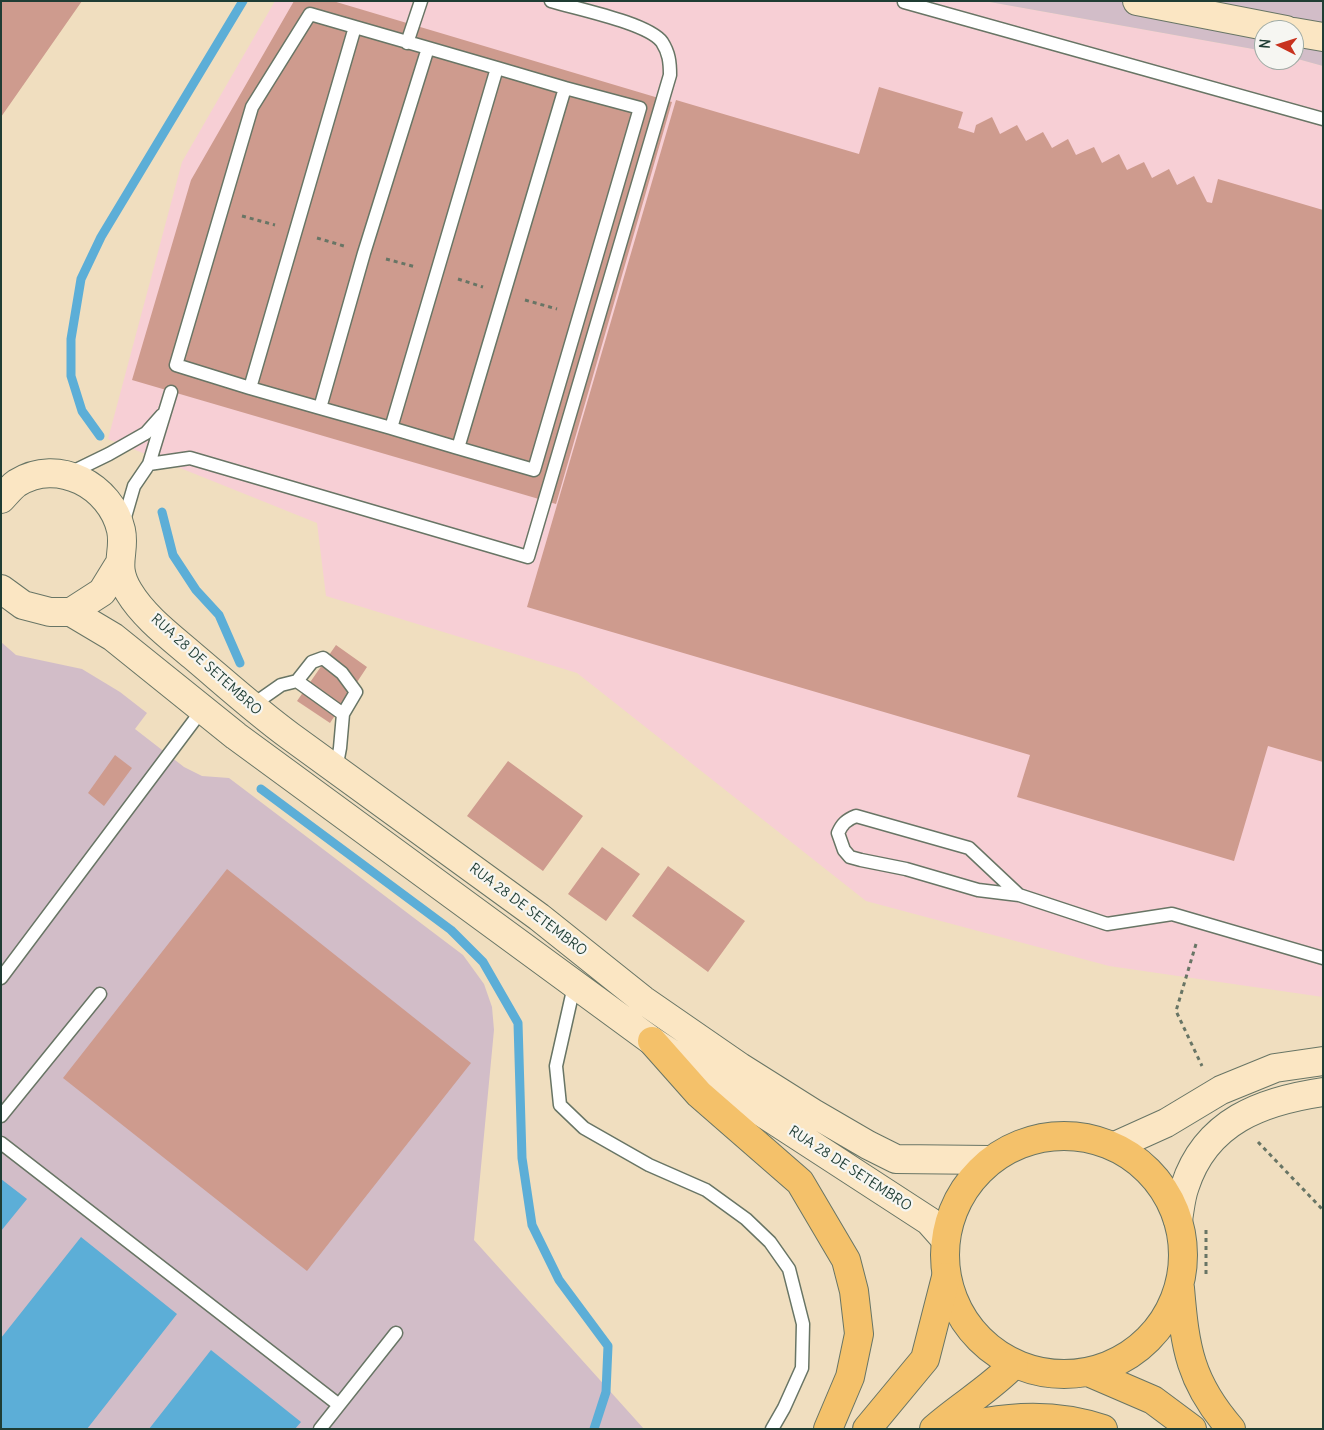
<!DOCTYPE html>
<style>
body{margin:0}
#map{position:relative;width:1324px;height:1430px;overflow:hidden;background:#f0debf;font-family:Delius,sans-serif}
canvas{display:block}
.frame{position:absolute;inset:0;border:2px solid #1f3d34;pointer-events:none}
.north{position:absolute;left:1254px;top:20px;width:50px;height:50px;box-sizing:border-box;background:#f6f6f2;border:1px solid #a0aca6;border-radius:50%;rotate:275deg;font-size:14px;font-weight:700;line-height:20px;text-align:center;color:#1f3d34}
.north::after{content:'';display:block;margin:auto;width:18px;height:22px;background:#c8321e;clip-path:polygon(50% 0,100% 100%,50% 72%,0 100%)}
</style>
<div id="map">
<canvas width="1324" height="1430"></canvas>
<div class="frame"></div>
<div class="north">N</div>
</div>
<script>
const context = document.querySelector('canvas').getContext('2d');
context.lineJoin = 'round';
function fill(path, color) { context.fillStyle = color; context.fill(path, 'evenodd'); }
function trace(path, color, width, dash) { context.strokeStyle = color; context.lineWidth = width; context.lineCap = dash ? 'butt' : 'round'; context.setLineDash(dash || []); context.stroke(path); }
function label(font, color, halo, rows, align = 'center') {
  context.font = font + ' Delius,sans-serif'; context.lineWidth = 4.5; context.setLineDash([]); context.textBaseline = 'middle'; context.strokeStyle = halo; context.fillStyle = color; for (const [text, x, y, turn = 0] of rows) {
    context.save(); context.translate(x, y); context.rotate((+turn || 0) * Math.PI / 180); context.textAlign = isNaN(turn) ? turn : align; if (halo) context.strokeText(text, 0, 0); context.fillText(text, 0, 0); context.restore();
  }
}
fill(new Path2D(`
 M 275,1 L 984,1 L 1264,51 L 1264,60 L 1294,60 L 1294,58 L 1323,66 L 1323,997 L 1109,966 L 866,901 L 577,673 L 326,596 L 317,523 L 108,439 L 182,162 Z`), '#f7cfd5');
fill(new Path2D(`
 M 984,1 L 1323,1 L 1323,66 L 1294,58 L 1294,30 L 1264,30 L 1264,51 Z
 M 1,642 L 16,655 L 82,669 L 120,692 L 147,713 L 135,729 L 184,767 L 202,776 L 229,778 L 463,955 L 484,984 L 492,1007 L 494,1030 L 474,1240 L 644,1429 L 1,1429 Z`), '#d2bdc8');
fill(new Path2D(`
 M 1,1179 L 27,1199 L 1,1231 Z
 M 81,1237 L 177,1314 L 87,1429 L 1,1429 L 1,1338 Z
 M 211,1350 L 301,1422 L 295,1429 L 149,1429 Z`), '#5caed7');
trace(new Path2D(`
 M 100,436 L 82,411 L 71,376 L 71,339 L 81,279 L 101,237 L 243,1
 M 162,512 L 173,555 L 196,590 L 219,615 L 240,663
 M 261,789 L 451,930 L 483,962 L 518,1023 L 522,1158 L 532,1225 L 559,1280 L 608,1346 L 606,1392 L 594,1429`), '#5caed7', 9);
fill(new Path2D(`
 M 1,1 L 82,1 L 1,117 Z
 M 294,1 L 333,1 L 672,102 L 556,504 L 132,380 L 191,180 Z
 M 879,87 L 963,112 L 958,128 L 974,133 L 976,125 L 992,117 L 1000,134 L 1017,125 L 1026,141 L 1043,132 L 1052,148 L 1068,139 L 1076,155 L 1094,147 L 1102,163 L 1119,154 L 1127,170 L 1144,162 L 1152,178 L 1169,169 L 1177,185 L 1194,176 L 1207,202 L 1212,203 L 1218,179 L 1323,210 L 1323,762 L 1268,746 L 1234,861 L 1017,797 L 1030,755 L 527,607 L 676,100 L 859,154 Z
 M 336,645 L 367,667 L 330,723 L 297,701 Z
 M 115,755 L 132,768 L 104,806 L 88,793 Z
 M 508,761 L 583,816 L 543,871 L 467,816 Z
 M 602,847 L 640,874 L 606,921 L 568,894 Z
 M 668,866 L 745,921 L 708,972 L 632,916 Z
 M 227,869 L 471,1063 L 307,1271 L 63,1078 Z`), '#ce9b8e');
const lane = new Path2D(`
 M 904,2 L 1323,119
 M 355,27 L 428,48
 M 407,43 L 421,1
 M 497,68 L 565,88
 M 250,388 L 176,365 L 252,107 L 310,14 L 355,27 L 250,388 L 320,408 L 364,253 L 428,48 L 497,68 L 391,428 L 458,448 L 565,88 L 640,108 L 534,470 L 458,448
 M 320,408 L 391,428
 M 149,464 L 190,458 L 528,557 L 670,75 C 670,62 669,53 662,42 C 648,23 577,9 551,1
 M 68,474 L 109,454 L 146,433 L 162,415
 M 123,524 L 134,486 L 149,464 L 171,392
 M 297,681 L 312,662 L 323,658 L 342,673 L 356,692 L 343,714
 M 251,706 L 281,685 L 297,681 L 343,714 L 340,748 L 336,769
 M 1019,895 L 969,848 L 856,816 C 846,820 842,824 838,833 L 844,850 L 850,857 L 861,860 L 906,869 L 978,890 L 1019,895 L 1107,924 L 1172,914 L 1323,958
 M 1,978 L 202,710
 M 574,986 L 556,1066 L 560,1105 L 584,1128 L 649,1165 L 706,1190 L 746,1219 L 770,1242 L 789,1269 L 803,1324 L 802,1368 L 784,1408 L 772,1429
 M 1,1116 L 100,994
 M 1,1143 L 339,1405
 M 320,1429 L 396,1333`);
const secondary = new Path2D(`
 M 1137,1 L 1286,30
 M 1294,32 L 1323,37
 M 1,499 C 6,494 11,487 17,483 C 58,457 111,486 121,530 C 126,553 112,565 129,592 C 144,617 171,637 193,656 C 225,683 256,711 290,736 L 539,917 L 643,1000 L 740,1067 L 813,1113 L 868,1145 L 896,1159 L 990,1160
 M 1,589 L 23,605 L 50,612 L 71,612 L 113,637 L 236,736 L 652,1041 L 929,1221 L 945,1239
 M 71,612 L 102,592 L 118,566
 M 1115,1146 L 1166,1123 L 1221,1090 L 1275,1068 L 1323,1061
 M 1178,1220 C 1180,1209 1181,1196 1185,1186 C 1206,1121 1262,1101 1323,1092`);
const primary = new Path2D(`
 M945 1255a119 119 0 1 1 238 0a119 119 0 1 1-238 0Z
 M 1180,1288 C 1185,1348 1190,1382 1231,1429
 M 1088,1372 L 1153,1400 L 1192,1429`);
const highway = new Path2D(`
 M 652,1041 L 699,1094 L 800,1182 L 846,1260 L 854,1291 L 859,1334 L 850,1377 L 828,1429
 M 867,1429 L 925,1359 L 946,1277
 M 934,1429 C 960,1406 990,1389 1014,1364
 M 956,1429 C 965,1424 976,1423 986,1422 C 1025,1415 1065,1416 1103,1429`);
trace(lane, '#687565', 15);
trace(secondary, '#687565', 30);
trace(primary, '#687565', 30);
trace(highway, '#687565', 30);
trace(new Path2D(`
 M 242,216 L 275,225
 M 317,238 L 344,246
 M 386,259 L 416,267
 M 458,279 L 483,287
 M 525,300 L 557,309
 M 1196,944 L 1176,1011 L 1202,1066
 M 1258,1142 L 1323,1210
 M 1206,1274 L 1206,1230`), '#687565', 3, [4, 4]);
trace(lane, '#fff', 12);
trace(secondary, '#fbe6c3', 28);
trace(primary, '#f4c16a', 28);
trace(highway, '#f4c16a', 28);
label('14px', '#1f3d34', '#f6f6f2', [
 ["RUA 28 DE SETEMBRO",206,665,42],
 ["RUA 28 DE SETEMBRO",528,910,37],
 ["RUA 28 DE SETEMBRO",850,1169,33]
]);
</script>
